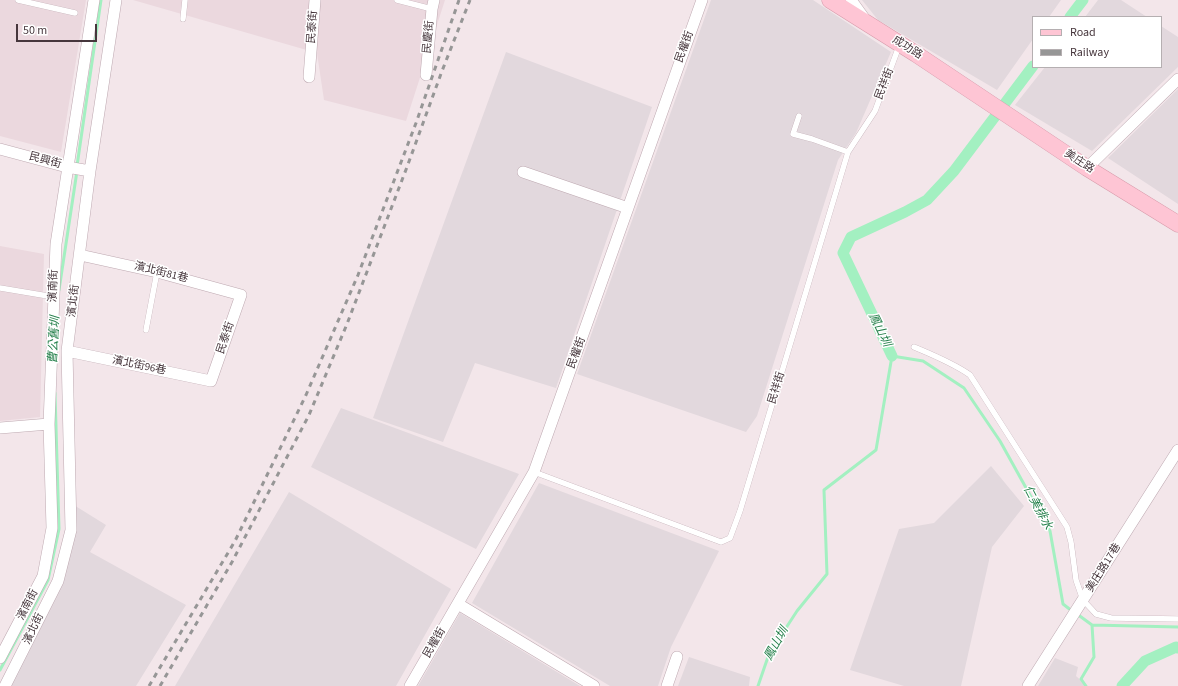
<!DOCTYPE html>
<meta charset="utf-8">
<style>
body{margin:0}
#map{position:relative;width:1178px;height:686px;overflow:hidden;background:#f3e6ea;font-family:"Source Sans 3",sans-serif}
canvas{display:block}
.legend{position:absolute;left:1032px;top:16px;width:130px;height:52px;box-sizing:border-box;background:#fff;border:1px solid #b5afb1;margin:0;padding:5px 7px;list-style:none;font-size:12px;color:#46363c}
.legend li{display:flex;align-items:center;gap:8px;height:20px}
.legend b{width:20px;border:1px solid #b5afb1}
.scale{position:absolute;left:16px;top:24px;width:81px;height:18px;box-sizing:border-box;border:2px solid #46363c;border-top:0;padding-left:5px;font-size:12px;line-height:14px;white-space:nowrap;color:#46363c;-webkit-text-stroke:3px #fff;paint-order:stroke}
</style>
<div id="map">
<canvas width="1178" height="686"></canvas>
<ul class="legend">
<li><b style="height:5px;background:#fec5d4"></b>Road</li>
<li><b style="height:5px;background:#969696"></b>Railway</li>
</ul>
<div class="scale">50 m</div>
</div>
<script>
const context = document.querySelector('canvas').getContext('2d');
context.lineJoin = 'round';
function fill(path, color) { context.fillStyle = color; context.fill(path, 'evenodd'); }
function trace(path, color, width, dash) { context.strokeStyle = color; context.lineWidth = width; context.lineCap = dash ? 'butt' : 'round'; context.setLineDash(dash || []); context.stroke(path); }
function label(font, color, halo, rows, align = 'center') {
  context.font = font + ' "Source Sans 3","Noto Sans TC",sans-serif'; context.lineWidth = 3; context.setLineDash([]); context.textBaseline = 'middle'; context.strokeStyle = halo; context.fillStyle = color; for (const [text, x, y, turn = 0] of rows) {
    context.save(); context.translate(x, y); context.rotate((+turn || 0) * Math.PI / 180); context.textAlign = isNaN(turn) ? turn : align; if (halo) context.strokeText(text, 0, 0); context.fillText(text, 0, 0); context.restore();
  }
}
fill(new Path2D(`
 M 0,0 L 86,0 L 61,152 L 0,136 Z
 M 133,0 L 445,0 L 406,121 L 324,100 L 317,53 Z
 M 0,246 L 44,254 L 40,417 L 0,421 Z`), '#ebd8de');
fill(new Path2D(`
 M 711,0 L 813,0 L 891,52 L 856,133 L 838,160 L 757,416 L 746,432 L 577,374 Z
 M 862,0 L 1061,0 L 1049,17 L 1033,17 L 1033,39 L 997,90 L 878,20 Z
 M 1098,0 L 1121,0 L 1147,17 L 1085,17 Z
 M 1161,26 L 1178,37 L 1178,67 L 1092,151 L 1015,105 L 1045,67 L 1161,67 Z
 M 506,52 L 652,107 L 556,388 L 475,363 L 443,442 L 373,418 Z
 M 1178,89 L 1178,204 L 1108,158 Z
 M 341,408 L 519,474 L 476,549 L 311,467 Z
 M 991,466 L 1024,506 L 992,547 L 961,686 L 904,686 L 850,670 L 899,529 L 934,523 Z
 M 539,483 L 719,551 L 671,647 L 658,686 L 610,686 L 472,603 Z
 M 289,492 L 451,589 L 396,686 L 175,686 Z
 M 69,502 L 106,525 L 90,552 L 186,605 L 136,686 L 5,686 L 66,564 Z
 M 460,613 L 580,686 L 418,686 Z
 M 689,657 L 750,677 L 749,686 L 678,686 Z
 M 1055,658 L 1078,667 L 1076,676 L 1087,686 L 1038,686 Z`), '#e2d8dd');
trace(new Path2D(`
 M 77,166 L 101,0
 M 59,290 L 77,171
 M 1077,614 L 1092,625 L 1178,627
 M 0,670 L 48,580 L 59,529 L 55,393
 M 758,686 L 769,654 L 797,611 L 827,574 L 824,490 L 876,450 L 892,356 L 923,361 L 964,388 L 1000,441 L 1050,531 L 1063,604 L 1072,611
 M 1086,686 L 1081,679 L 1094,657 L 1092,625`), '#a3f0c1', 3);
trace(new Path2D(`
 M 1070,17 L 1083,0
 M 892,356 L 843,253 L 851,237 L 905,212 L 927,200 L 954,171 L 1033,66
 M 1122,686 L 1145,661 L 1176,647 L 1178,648`), '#a3f0c1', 11);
const lane = new Path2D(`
 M 18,0 L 75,13
 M 397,0 L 432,9
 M 183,19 L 185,0
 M 799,116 L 793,134 L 812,139 L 848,152
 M 0,288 L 54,297
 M 146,330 L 157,272
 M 914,347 C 933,355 953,363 970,375 L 1067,527 L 1071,542 L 1076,580 L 1083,600 L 1096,614 L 1111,618 L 1178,619
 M 534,472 L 721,542 L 730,538 L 740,511 L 848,152 L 875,111 L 899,46`);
const street = new Path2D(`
 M 851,0 L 864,18
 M 426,75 L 432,9 L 434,0
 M 309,77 L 315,0
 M 0,149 L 67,167 L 90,171
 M 1087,168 L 1178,79
 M 523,172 L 628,208
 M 67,351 L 211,381 L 241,295 L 157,272 L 80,255
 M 0,428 L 49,424
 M 458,604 L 594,686
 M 0,658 L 43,576 L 52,528 L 49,424 L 56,244 L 94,0
 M 5,686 L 58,581 L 71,530 L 67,351 L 90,171 L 116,0
 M 410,686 L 534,472 L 702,0
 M 667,686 L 677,657
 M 1028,686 L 1178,450`);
const secondary = new Path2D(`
 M 830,0 L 916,54 L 1087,168 L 1178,224`);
trace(lane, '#bea9b1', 6);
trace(street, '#bea9b1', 12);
trace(secondary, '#d699a9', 17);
trace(lane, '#fff', 5.5);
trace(street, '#fff', 11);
trace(secondary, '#fec5d4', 16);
trace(new Path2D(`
 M 149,686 L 235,541 L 306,395 L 358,275 L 416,123 L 459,0
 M 160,686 L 232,562 L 309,415 L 347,324 L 407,167 L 442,71 L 470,0`), '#969696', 3, [5, 5]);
label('11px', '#46363c', '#fff', [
 ["民泰街",313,27,-86],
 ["民慶街",429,37,-85],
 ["民權街",685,47,-70],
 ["成功路",907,48,32],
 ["民祥街",885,84,-69],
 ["民興街",45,161,15],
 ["美庄路",1079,162,33],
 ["濱北街81巷",161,273,14],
 ["濱南街",54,286,-88],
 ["濱北街",74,301,-83],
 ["民泰街",226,338,-71],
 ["民權街",577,353,-70],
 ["濱北街96巷",139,366,12],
 ["民祥街",777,388,-73],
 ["美庄路17巷",1104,568,-58],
 ["濱南街",28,605,-63],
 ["濱北街",34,629,-64],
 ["民權街",435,643,-60]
]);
label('italic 12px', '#26814c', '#fff', [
 ["鳳山圳",879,330,64],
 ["曹公舊圳",55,340,-87],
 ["仁美排水",1037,508,62],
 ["鳳山圳",777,644,-61]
]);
</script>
